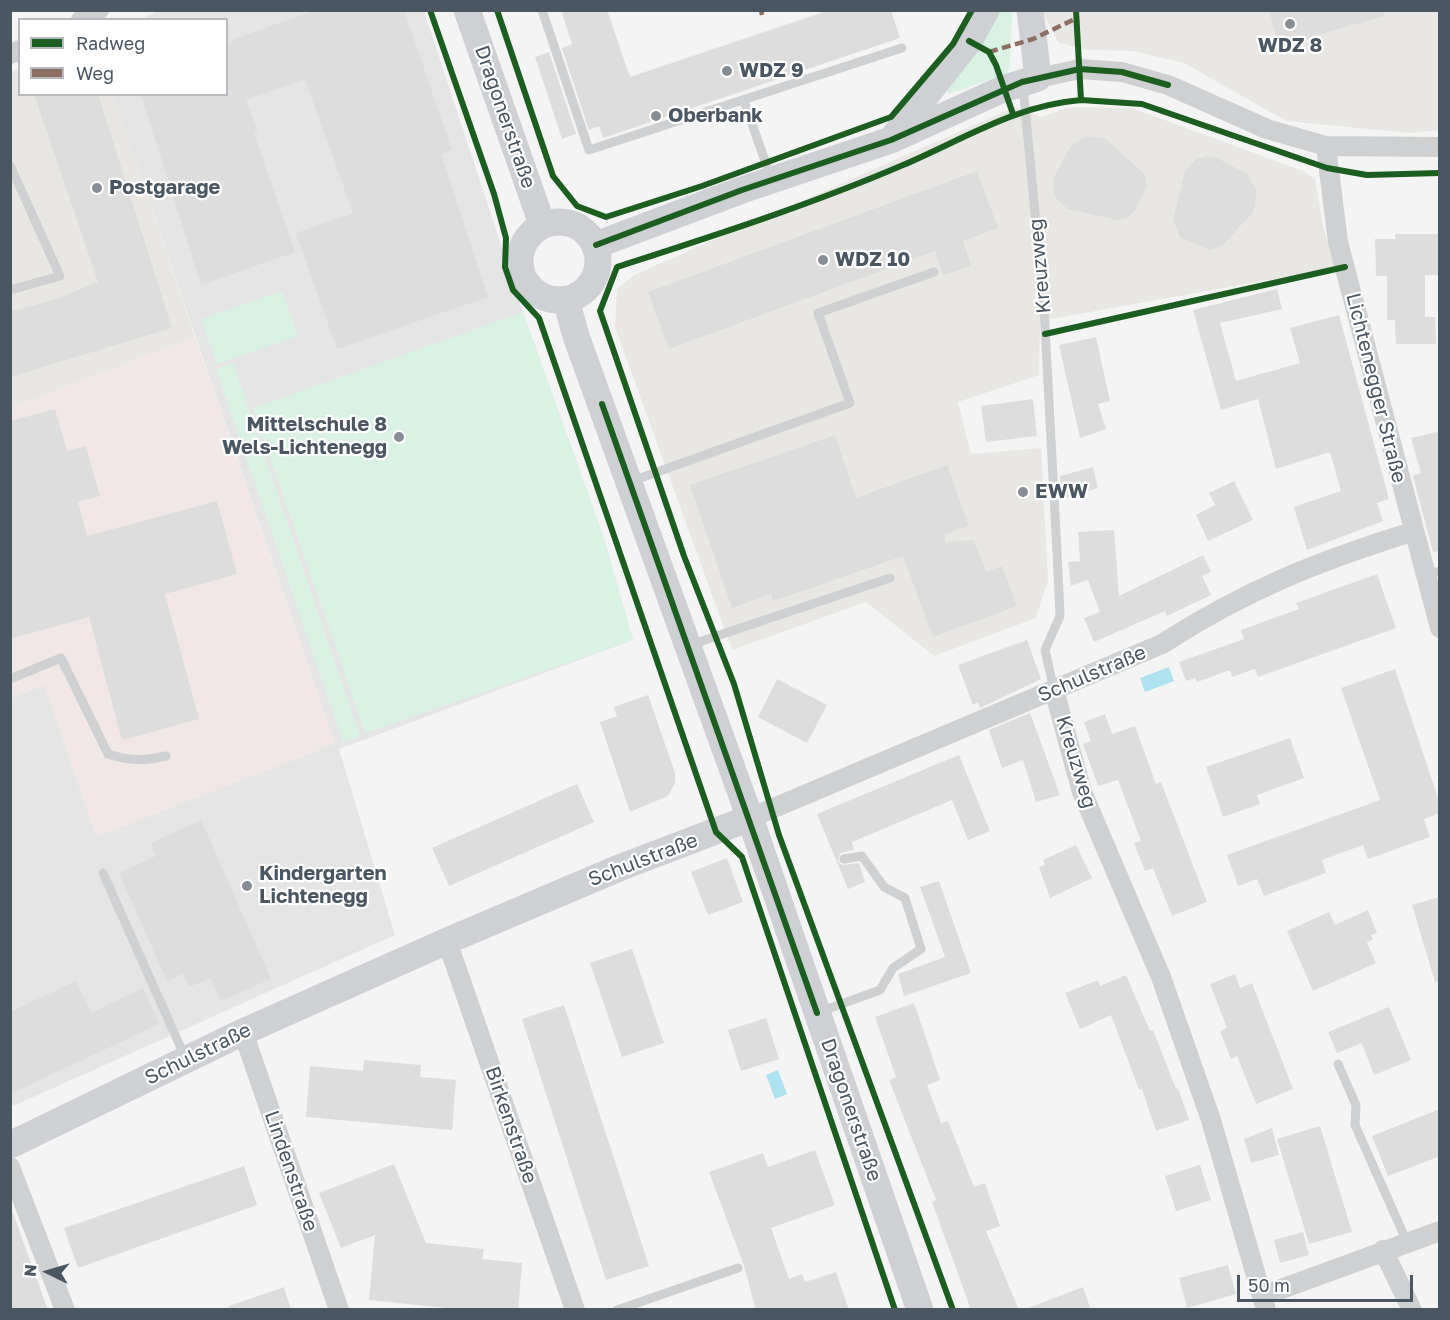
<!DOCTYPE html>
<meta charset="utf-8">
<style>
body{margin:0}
#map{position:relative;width:1450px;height:1320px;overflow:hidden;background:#f4f4f4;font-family:"Golos Text",sans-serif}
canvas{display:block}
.frame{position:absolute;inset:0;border:12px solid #4a5661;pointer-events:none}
.legend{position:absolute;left:18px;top:18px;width:210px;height:78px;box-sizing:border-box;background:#fff;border:2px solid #b7bbc0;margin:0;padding:8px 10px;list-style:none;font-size:18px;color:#4a5661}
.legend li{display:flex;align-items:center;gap:12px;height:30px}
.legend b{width:30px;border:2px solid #b7bbc0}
.north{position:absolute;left:18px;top:1242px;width:60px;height:60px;-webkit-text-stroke:4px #fff;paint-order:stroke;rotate:275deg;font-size:16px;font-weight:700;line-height:24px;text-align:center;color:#4a5661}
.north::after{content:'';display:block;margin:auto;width:21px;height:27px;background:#4a5661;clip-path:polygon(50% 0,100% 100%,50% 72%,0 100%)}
.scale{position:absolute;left:1237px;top:1275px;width:176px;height:27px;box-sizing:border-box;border:3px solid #4a5661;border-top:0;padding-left:8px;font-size:18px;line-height:21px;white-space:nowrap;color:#4a5661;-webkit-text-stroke:4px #fff;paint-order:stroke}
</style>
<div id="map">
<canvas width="1450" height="1320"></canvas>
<div class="frame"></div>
<ul class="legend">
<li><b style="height:8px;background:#1b5e20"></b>Radweg</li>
<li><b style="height:8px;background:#8d6e63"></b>Weg</li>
</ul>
<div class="north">N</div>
<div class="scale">50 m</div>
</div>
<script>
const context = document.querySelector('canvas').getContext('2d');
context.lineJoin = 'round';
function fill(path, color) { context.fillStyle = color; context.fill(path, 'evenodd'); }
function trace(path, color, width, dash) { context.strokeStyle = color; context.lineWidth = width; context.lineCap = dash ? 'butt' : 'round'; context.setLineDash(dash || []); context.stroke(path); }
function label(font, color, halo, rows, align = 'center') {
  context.font = font + ' "Golos Text",sans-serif'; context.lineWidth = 4.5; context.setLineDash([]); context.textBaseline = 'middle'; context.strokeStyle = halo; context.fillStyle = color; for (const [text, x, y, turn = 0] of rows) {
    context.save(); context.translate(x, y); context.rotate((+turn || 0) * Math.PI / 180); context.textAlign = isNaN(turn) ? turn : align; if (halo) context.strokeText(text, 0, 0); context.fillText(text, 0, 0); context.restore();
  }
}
fill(new Path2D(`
 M 1042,11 L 1439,11 L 1439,130 L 1410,133 L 1286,121 L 1184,63 L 1133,51 L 1088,50 L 1059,43 Z
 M 19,69 L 20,94 L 113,95 L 195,337 L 11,408 L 10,73 Z
 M 1015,107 L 1042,117 L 1068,107 L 1132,108 L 1303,171 L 1315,179 L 1323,226 L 1335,268 L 1040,321 L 1039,375 L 958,402 L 971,454 L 1041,448 L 1048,580 L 1036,618 L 934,656 L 866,602 L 732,650 L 615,327 L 617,289 L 634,275 Z`), '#e8e7e3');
fill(new Path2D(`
 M 157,11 L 424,11 L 523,312 L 604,538 L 633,640 L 339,749 L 395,935 L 11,1107 L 11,698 L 44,685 L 335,744 L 113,95 L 226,94 L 226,20 L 143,19 Z`), '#e6e5e6');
fill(new Path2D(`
 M 195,337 L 335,744 L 96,837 L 44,685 L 11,698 L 11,408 Z`), '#f1e7e6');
fill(new Path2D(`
 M 999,11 L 1012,11 L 1010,64 L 1007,74 L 948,94 L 946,89 C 967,64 986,41 999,11 Z
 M 282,291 L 298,336 L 217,364 L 201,319 Z
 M 523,312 L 604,538 L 633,640 L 365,733 L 253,408 Z
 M 233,363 L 360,736 L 343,742 L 216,369 Z`), '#d9f2e3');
fill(new Path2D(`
 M 1169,667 L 1174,681 L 1145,692 L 1140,678 Z
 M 778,1070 L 787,1094 L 775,1099 L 766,1075 Z`), '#aee2f0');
fill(new Path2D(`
 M 316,10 L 404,10 L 452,150 L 441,154 L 488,297 L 337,349 L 296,233 L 353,213 L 305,79 L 246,100 L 258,132 L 254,133 L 295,252 L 201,285 L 141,94 L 226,94 L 226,46 L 232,44 L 231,40 Z
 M 561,10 L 607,10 L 630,77 L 830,10 L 891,10 L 900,38 L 603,138 L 599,126 L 589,130 L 562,48 L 572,44 Z
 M 1269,10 L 1384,10 L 1384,16 L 1279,46 Z
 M 549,52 L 576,134 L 562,139 L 535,57 Z
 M 34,94 L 98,94 L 172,328 L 10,377 L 10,312 L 56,299 L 98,282 Z
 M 1086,136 L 1106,139 L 1145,175 L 1147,186 L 1134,212 L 1125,219 L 1117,220 L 1068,209 L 1056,198 L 1053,188 L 1054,177 L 1070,147 Z
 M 1207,156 L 1217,158 L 1247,174 L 1257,191 L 1254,211 L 1222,246 L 1210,250 L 1180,237 L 1173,220 L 1185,171 L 1196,159 Z
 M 977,171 L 998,228 L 963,241 L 971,266 L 943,275 L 935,251 L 669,349 L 648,292 Z
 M 1395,234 L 1440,234 L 1440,275 L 1425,275 L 1425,317 L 1435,317 L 1436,344 L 1396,344 L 1395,320 L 1387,320 L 1387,276 L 1376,276 L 1375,239 L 1395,239 Z
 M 1277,289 L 1282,309 L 1220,323 L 1236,381 L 1300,363 L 1290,328 L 1339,315 L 1389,499 L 1377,503 L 1383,521 L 1307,550 L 1294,507 L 1341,491 L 1330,452 L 1276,469 L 1258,399 L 1221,410 L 1193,310 Z
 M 1096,337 L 1110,401 L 1098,404 L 1106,429 L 1080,438 L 1059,345 Z
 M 1033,399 L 1037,436 L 986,442 L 981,406 Z
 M 55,409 L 67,451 L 86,446 L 100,496 L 78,502 L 87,536 L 217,501 L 237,574 L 165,594 L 199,719 L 122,740 L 89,617 L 10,639 L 10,421 Z
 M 1440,431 L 1440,551 L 1433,552 L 1413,476 L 1421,473 L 1411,438 Z
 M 835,435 L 856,498 L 947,465 L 969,526 L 945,534 L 946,542 L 974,540 L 986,572 L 1002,566 L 1017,606 L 933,637 L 903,556 L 773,601 L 771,594 L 732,608 L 690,485 Z
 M 1093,467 L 1098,488 L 1061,499 L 1060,476 Z
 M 1234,481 L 1253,520 L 1208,541 L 1196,515 L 1215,505 L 1209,493 Z
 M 1114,530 L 1119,596 L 1203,555 L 1211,572 L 1202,576 L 1211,595 L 1167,616 L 1165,611 L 1094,642 L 1084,618 L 1100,612 L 1088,580 L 1071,586 L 1068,562 L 1080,561 L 1078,532 Z
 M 1377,574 L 1396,628 L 1258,677 L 1255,669 L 1232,677 L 1230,670 L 1197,682 L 1195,678 L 1186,681 L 1179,662 L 1244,639 L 1241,630 L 1299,609 L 1296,603 Z
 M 1027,640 L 1041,679 L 980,708 L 978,702 L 973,705 L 958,665 Z
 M 1395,669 L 1440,804 L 1440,813 L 1424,819 L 1430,837 L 1368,859 L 1363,845 L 1322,860 L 1326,873 L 1264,896 L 1257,879 L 1238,886 L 1227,855 L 1380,800 L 1341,688 Z
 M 777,679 L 827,705 L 807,743 L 758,717 Z
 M 648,695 L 675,773 L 675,783 L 668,796 L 630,812 L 600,722 L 617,716 L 614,707 Z
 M 1030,713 L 1060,795 L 1036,802 L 1023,760 L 1002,768 L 989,730 Z
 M 1105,714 L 1112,734 L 1135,726 L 1156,784 L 1161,782 L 1207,902 L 1172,916 L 1153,868 L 1145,871 L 1134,843 L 1141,841 L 1118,780 L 1098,786 L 1083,744 L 1091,741 L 1084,722 Z
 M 1290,738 L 1304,778 L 1257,795 L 1260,804 L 1223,817 L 1206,767 Z
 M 959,755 L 990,831 L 968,840 L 952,800 L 852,842 L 854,850 L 840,853 L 838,861 L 842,865 L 859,863 L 865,882 L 848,889 L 817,814 Z
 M 577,784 L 594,822 L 449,886 L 432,848 Z
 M 201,820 L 271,979 L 221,1001 L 211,978 L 189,987 L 183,974 L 167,981 L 119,873 L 156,856 L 151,843 Z
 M 1076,845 L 1092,878 L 1050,898 L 1039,867 L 1045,865 L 1043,860 Z
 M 727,858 L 743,902 L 708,915 L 691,872 Z
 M 939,881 L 971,973 L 904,996 L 898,974 L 945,957 L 920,887 Z
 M 1440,897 L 1440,981 L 1435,982 L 1412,905 Z
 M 1368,910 L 1377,933 L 1371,935 L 1373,939 L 1367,942 L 1376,963 L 1313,991 L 1287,931 L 1329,912 L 1335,925 Z
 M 632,949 L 664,1043 L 622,1057 L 590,963 Z
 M 1235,974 L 1240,988 L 1252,983 L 1293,1089 L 1256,1104 L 1237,1056 L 1231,1059 L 1220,1031 L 1227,1028 L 1210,984 Z
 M 1126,975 L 1150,1031 L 1153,1030 L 1176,1089 L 1178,1088 L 1189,1120 L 1156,1131 L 1142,1089 L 1139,1090 L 1111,1015 L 1080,1029 L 1065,993 L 1098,980 L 1100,986 Z
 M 76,981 L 91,1013 L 143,988 L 159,1024 L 10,1094 L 10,1012 Z
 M 914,1003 L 940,1080 L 927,1085 L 941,1123 L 948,1121 L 974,1187 L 985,1183 L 1000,1226 L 986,1231 L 1019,1310 L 971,1310 L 932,1202 L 936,1200 L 889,1080 L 896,1077 L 875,1017 Z
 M 564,1005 L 649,1266 L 606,1280 L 522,1019 Z
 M 1389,1007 L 1411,1060 L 1374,1075 L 1362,1043 L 1337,1053 L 1328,1032 Z
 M 766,1018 L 779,1059 L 741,1071 L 728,1030 Z
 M 364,1060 L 421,1065 L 420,1077 L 456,1080 L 452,1130 L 306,1117 L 310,1066 L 363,1071 Z
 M 1440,1109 L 1440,1156 L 1388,1176 L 1372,1136 Z
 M 1320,1126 L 1352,1232 L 1309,1244 L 1277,1139 Z
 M 1272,1128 L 1279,1155 L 1251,1163 L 1244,1139 Z
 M 815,1150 L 835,1205 L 771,1228 L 789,1279 L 802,1274 L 805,1282 L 836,1272 L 849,1310 L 756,1310 L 744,1266 L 709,1172 L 763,1153 L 768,1167 Z
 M 394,1164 L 426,1243 L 484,1249 L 482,1259 L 522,1263 L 518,1310 L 466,1310 L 369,1300 L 375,1235 L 341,1248 L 319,1193 Z
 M 1200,1165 L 1211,1200 L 1176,1211 L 1165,1176 Z
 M 244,1166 L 257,1205 L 78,1268 L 64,1228 Z
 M 10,1213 L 13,1213 L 48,1310 L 10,1310 Z
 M 1303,1232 L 1309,1255 L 1280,1263 L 1274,1240 Z
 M 1228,1265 L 1236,1294 L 1187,1308 L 1179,1278 Z
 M 284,1287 L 291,1310 L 229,1310 L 229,1306 Z
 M 1083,1287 L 1091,1310 L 1028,1310 L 1028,1308 Z`), '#ddddde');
trace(new Path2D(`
 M 542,10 L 589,150 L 902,48
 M 1023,86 L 1044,308 L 1057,552 L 1060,616 L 1045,650 L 1054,690
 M 744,101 L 771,178
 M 10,165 L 60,276 L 10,290
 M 632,481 L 850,403 L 818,313 L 934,272
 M 1425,575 L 1440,571
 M 690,645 L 890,578
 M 10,679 L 61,658 L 108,754 C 129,761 145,761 166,756
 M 103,873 L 185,1057
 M 819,1012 L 880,990 L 893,968 L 921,949 L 905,898 L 884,887 L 862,856 L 844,859
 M 1338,1064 L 1356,1105 L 1355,1125 L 1407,1242
 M 617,1310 L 738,1268`), '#ced0d2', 9);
trace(new Path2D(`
 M 81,20 L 99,10
 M 10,54 L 20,50
 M 1038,78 L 1080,69 L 1122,72 L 1168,85 L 1267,129 L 1326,146 L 1440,147
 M 1326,146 L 1338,242 L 1440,628
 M 1054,690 L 1082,792 L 1161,977 L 1211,1120 L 1266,1310
 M 750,818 L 1162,644 C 1246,590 1318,561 1412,532
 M 447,941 L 575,1310
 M 243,1032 L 339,1310
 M 10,1167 L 65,1310
 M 1383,1250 L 1412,1310
 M 1262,1296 L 1440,1231`), '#ced0d2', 20);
trace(new Path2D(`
 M 467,10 L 542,224
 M 895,135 L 969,41 L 986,10
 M520 261a39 39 0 1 1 78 0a39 39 0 1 1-78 0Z
 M 596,245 L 742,190 L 891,140 L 1003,89 L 1038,78 L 1030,10
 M 566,300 L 576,336 L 750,818 L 920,1310
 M 10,1145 L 243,1032 L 447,941 L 619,868 L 750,818`), '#ced0d4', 27);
trace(new Path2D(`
 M 761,10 L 762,15
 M 989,52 L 1033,39 L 1077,18`), '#8d6e63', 4.5, [9, 4.5]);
trace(new Path2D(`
 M 430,10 L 494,194 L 506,238 L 505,267 L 513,290 L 539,318 L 716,832 L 742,857 L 895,1310
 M 497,10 L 553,176 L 577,206 L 606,217 L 702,186 L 891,117 L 953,44 L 972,10
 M 969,41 L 989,52 L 996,65 L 1013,114
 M 1081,100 L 1142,104 L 1327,168 L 1367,175 L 1440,173
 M 596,245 L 742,190 L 891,140 L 1022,82 L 1080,69 L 1122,72 L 1168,85
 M 1045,334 L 1345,267
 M 602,404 L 817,1013
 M 953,1310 L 779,835 L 734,684 L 684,556 L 600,311 L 617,267 C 713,236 810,205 903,165 C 962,140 1016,105 1081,100 L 1076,10`), '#1b5e20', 6);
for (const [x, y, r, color] of [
 [1290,24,6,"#868d94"],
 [727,71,6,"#868d94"],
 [656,116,6,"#868d94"],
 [97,188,6,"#868d94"],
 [823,260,6,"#868d94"],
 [399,437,6,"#868d94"],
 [1023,492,6,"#868d94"],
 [247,886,6,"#868d94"]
]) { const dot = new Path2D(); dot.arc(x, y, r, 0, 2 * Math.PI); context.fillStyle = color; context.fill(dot); trace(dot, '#fff', 2); }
label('bold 20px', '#4a5661', '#fff', [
 ["WDZ 8",1290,46,"center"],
 ["WDZ 9",739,71],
 ["Oberbank",668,116],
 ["Postgarage",109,188],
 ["WDZ 10",835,260],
 ["Mittelschule 8",387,425,"right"],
 ["Wels-Lichtenegg",387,448,"right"],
 ["EWW",1035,492],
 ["Kindergarten",259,874],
 ["Lichtenegg",259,897]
], 'left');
label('20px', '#4a5661', '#fff', [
 ["Dragonerstraße",505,117,71],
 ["Kreuzweg",1040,266,-95],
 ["Lichtenegger Straße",1376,388,76],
 ["Schulstraße",1092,674,-23],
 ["Kreuzweg",1076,762,73],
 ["Schulstraße",643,860,-21],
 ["Schulstraße",198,1054,-26],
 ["Dragonerstraße",851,1110,71],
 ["Birkenstraße",511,1125,71],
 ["Lindenstraße",291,1171,71]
]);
</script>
